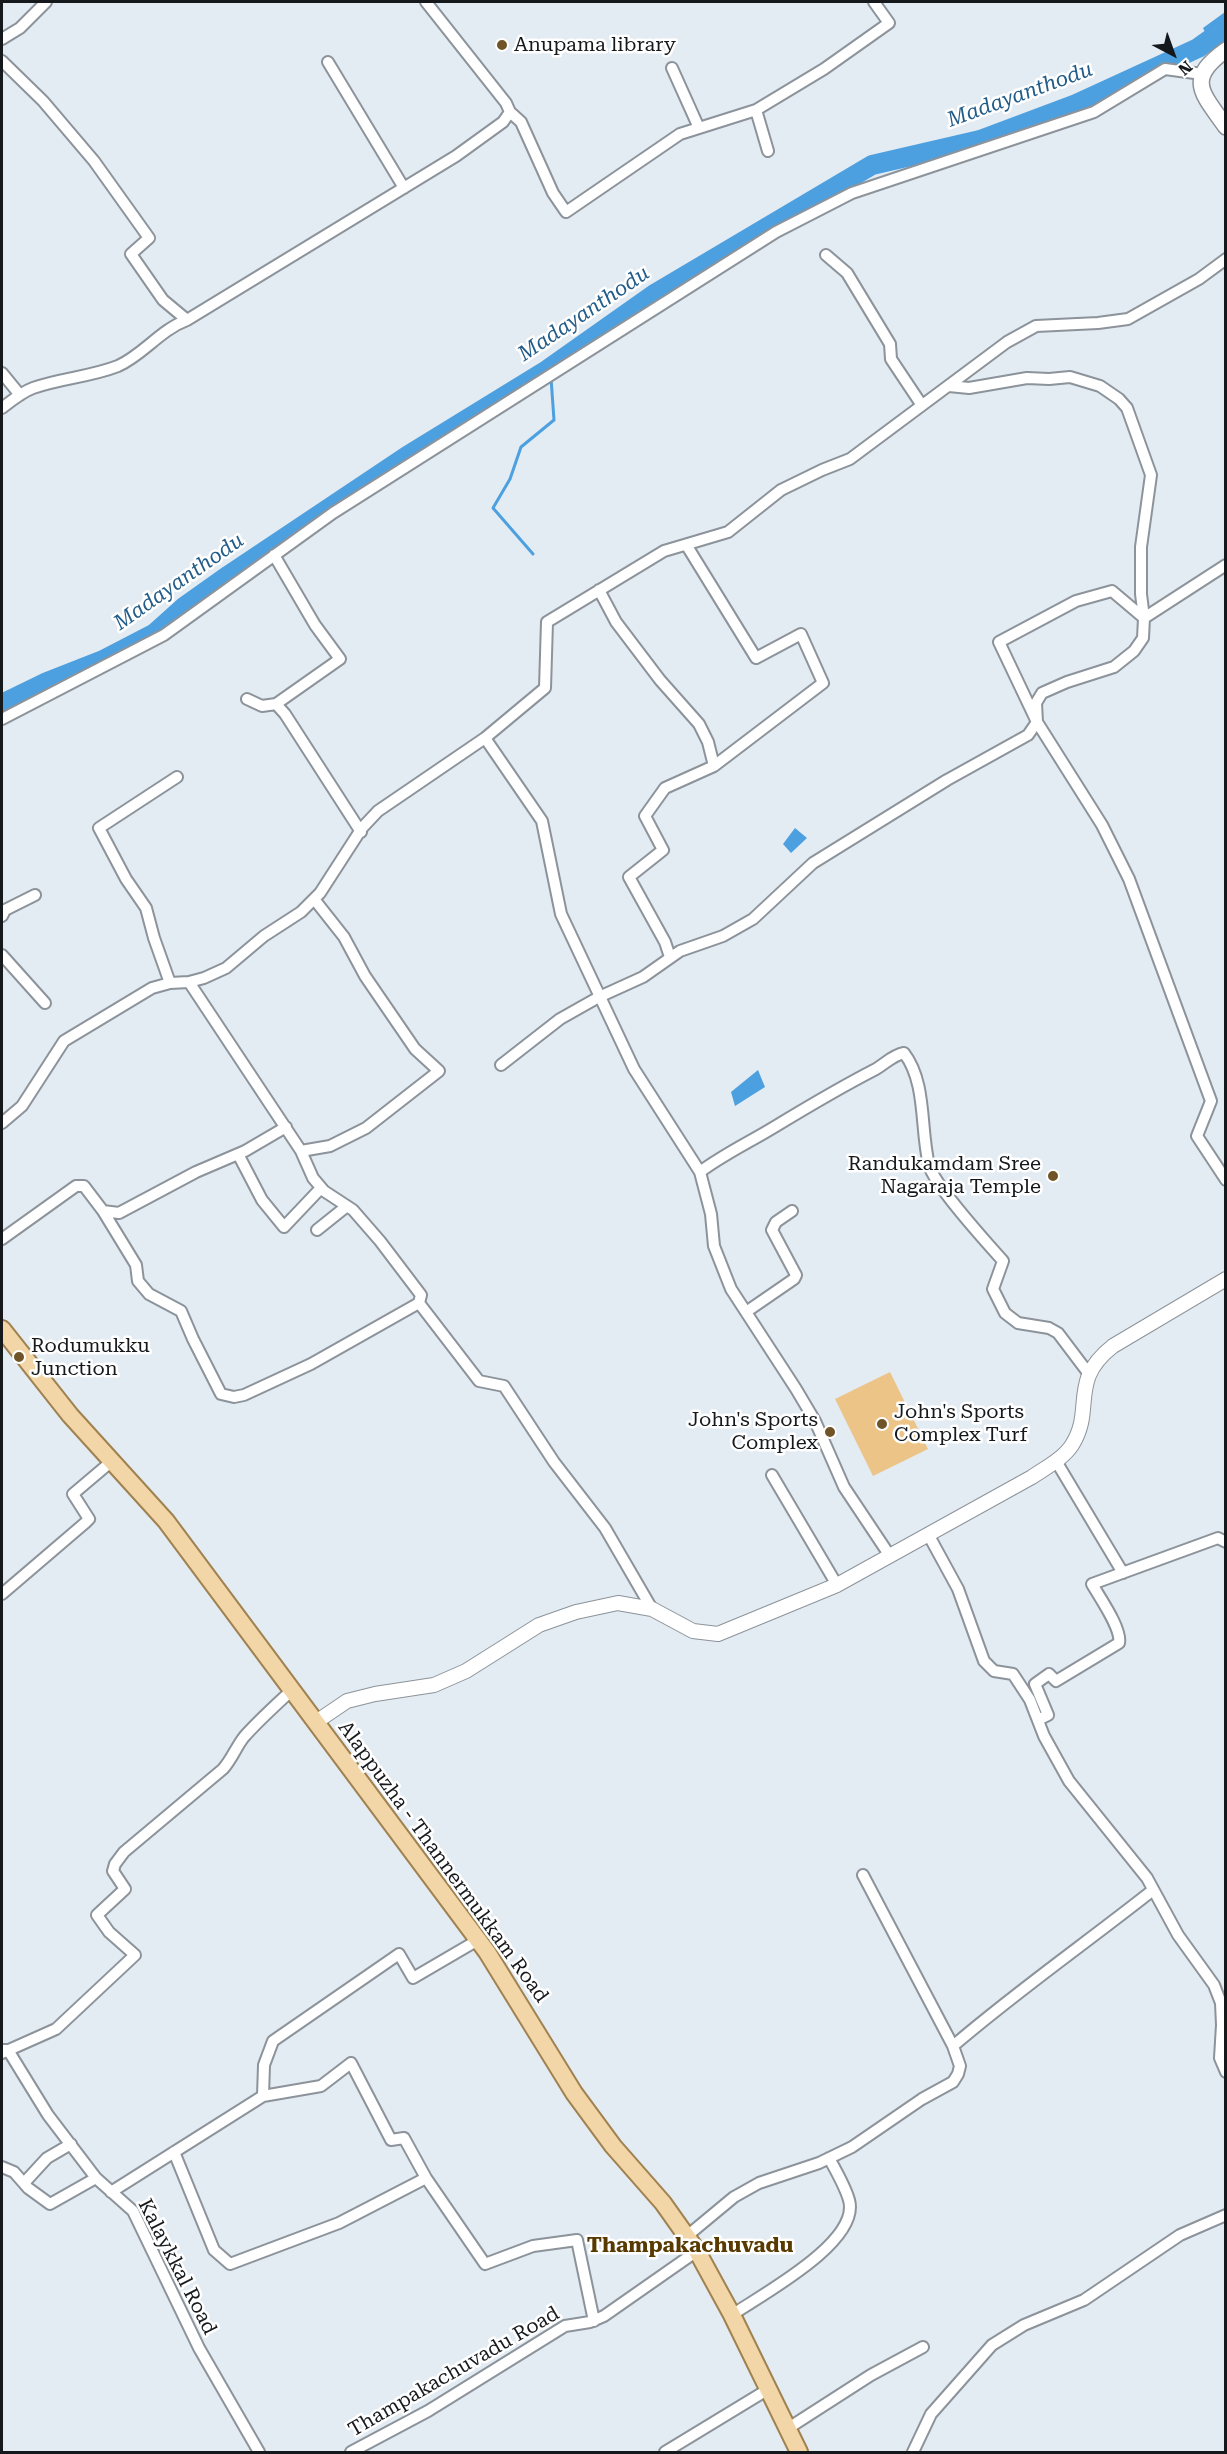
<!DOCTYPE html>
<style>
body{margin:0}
#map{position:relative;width:1227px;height:2454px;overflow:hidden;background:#e3ebf3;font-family:"Roboto Serif",serif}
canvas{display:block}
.frame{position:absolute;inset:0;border:3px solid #16191c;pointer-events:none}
.north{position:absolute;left:1143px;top:24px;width:60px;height:60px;-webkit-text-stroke:4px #fff;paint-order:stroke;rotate:139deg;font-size:16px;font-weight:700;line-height:24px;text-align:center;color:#16191c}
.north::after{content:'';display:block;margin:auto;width:21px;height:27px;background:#16191c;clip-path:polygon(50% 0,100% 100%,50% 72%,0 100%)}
</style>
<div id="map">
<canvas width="1227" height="2454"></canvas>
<div class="frame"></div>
<div class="north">N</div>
</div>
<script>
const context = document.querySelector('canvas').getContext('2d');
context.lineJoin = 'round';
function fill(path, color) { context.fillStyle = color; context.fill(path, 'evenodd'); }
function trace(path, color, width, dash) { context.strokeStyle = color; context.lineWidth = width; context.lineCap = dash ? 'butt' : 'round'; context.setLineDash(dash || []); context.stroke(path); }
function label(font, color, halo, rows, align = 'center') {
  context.font = font + ' "Roboto Serif",serif'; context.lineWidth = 5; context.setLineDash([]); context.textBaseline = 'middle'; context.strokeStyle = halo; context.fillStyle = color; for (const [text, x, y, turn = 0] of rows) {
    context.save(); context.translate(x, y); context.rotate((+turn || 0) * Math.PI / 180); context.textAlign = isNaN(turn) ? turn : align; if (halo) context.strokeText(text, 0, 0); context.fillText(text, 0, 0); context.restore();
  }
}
fill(new Path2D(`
 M 890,1372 L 928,1449 L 873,1476 L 835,1399 Z`), '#ecc488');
fill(new Path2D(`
 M 1225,12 L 1225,39 L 1213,48 L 1203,28 Z
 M 795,828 L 807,838 L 791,853 L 783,844 Z
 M 758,1070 L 765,1087 L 735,1106 L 731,1092 Z`), '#4da0e0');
trace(new Path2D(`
 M 533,554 L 493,508 L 510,479 L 521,447 L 554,420 L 551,378`), '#4da0e0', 3);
trace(new Path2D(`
 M 2,704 L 47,682 L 103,660 L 155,633 L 184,607 L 229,575 L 407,456 L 547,370 L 656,293 L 872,165 L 980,140 L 1076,104 L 1198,48 L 1226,28`), '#4da0e0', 20);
const minor = new Path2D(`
 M 426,2 L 506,103 L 510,112 L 521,122 L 553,193 L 566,212 L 680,134 L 756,110 L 824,69 L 889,23 L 874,2
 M 2,39 L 20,28 L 46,2
 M 2,61 L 43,101 L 94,161 L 149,238 L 131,254 L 163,300 L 187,320
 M 328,62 L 404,188
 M 672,68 L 699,128
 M 756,110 L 768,151
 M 826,255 L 847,273 L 890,344 L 891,359 L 921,404
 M 2,373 L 20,395
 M 2,408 C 11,401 22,392 33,388 C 61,378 90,377 118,366 C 143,355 160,330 187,320 L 456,156 L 503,122 L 510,112
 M 274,555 L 315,625 L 340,659 L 276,704
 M 1226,565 L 1144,618 L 1112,591 L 1076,601 L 999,642 L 1037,722 L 1102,825 L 1129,879 L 1211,1101 L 1197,1136 L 1226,1180
 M 599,590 L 616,622 L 660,680 L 699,724 L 708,742 L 714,766
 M 247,699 L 262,706 L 276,704 L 285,714 L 361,832
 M 2,719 L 164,635 L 333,513 L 776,232 L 852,193 L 1094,112 L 1165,69 L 1202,74
 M 2,916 L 5,910 L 35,895
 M 2,955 L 45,1003
 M 670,957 L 665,942 L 629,877 L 663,850 L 645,816 L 665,788 L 714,766 L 823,683 L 801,634 L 756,658 L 687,546
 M 170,983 L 154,938 L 146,908 L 126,879 L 99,828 L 177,777
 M 501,1065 L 560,1019 L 599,997 L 643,977 L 680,951 L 723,936 L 753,919 L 813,863 L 947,780 L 1028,735 L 1037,722 L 1036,703 L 1042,693 L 1067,682 L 1114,667 L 1134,651 L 1143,638 L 1144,618 L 1141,594 L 1141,547 L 1151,475 L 1127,408 L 1119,399 L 1100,386 L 1070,377 L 1049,379 L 1027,378 L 969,388 L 949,386
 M 2,1123 L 22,1106 L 64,1041 L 152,988 L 170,983 L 189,982 L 204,978 L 226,968 L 264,936 L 301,912 L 320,893 L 362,828 L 378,811 L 485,738
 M 301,1151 L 330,1146 L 366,1128 L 439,1071 L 415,1049 L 365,976 L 344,937 L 314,899
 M 238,1154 L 262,1200 L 284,1227 L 321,1188
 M 700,1172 C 724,1154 750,1142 776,1126 C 809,1106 841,1087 876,1069 C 886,1063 893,1055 904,1053 C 927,1083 920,1129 929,1165 C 934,1185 987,1243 1003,1261 L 993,1289 L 1005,1313 L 1018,1323 L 1049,1328 L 1058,1333 L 1089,1374
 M 103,1211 L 136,1265 L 138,1281 L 149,1294 L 181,1311 L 193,1339 L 221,1394 L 234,1397 L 244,1395 L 311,1364 L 419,1303 L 421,1295 L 380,1241 L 353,1210 L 324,1191 L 313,1178 L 301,1151 L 189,982
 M 317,1230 L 347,1206
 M 2,1239 L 76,1186 L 84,1186 L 103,1211 L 119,1213 L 196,1172 L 245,1151 L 286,1127
 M 419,1303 L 479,1381 L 504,1386 L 554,1462 L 605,1528 L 652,1609
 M 746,1312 L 794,1279 L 796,1275 L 772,1230 L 776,1222 L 792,1211
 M 1056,1461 L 1123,1573
 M 772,1475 L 837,1585
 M 928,1534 L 958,1589 L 984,1661 L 994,1671 L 1013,1674 L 1030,1700 L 1044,1736 L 1069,1781 L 1147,1878 L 1178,1935 L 1214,1985 L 1221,2003 L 1222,2025 L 1220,2058 L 1226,2072
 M 890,1556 L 844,1487 L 815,1421 L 796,1389 L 731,1289 L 714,1246 L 711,1214 L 700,1172 L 634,1069 L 561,914 L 542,821 L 485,738 L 545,688 L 547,622 L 664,551 L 728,532 L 781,490 L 822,470 L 850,459 L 1007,342 L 1036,326 L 1098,323 L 1128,319 L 1199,279 L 1226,259
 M 2,1594 L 85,1523 L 89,1519 L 73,1494 L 112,1461
 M 1038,1720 L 1048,1715 L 1035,1684 L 1049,1674 L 1056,1681 L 1119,1643 C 1122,1629 1100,1598 1092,1584 L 1218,1538 L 1226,1542
 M 863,1875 L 953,2046
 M 3,2050 L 8,2050 L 48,2115 L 96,2178 L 133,2211 L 199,2348 L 259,2452
 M 2,2053 L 56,2029 L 135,1955 L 109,1932 L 97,1915 L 125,1889 L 113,1871 L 115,1864 L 124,1852 L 223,1769 C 232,1759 236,1747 244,1737 C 259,1720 276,1705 292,1690
 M 263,2096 L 264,2065 L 273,2041 L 399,1954 L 413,1978 L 478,1940
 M 174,2152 L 214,2250 L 230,2264 L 339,2223 L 426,2178 L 485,2264 L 533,2246 L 577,2240 L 594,2321
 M 2,2167 L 14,2172 L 28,2188 L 50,2204 L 96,2178
 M 24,2183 L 47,2158 L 71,2144
 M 111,2192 L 263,2096 L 321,2086 L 351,2063 L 391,2140 L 404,2138 L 426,2178
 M 687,2236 L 734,2197 L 759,2183 L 819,2163 L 852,2147 L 922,2099 L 953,2082 L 958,2074 L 960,2066 L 953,2046 C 1017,1991 1086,1943 1153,1890
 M 732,2315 C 761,2295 861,2242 849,2200 C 845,2186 836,2171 829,2158
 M 787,2429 L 871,2375 L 923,2347
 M 351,2452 L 428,2411 L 565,2326 L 590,2322 L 604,2316 L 697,2251
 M 665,2452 L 767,2390
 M 913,2452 L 931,2414 L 992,2345 L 1024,2325 L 1084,2300 L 1180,2235 L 1226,2215`);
const tertiary = new Path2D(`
 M 316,1722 L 347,1701 L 375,1694 L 434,1685 L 466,1671 L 539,1625 L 576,1612 L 618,1603 L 652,1609 L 693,1631 L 718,1634 L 837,1585 L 1032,1477 C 1045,1468 1063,1459 1072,1445 C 1095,1409 1068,1381 1113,1346 L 1226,1279`);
const secondary = new Path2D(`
 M 1226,50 C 1185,79 1202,93 1226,127`);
const primary = new Path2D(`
 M 2,1329 L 70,1415 L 166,1521 L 487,1952 L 574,2093 L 613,2146 L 663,2203 L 697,2251 L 732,2315 L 799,2452`);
trace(minor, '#8c939a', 14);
trace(tertiary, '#8c939a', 16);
trace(secondary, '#8c939a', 18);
trace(primary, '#a08250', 20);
trace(minor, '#fff', 10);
trace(tertiary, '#fff', 14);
trace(secondary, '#fff', 15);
trace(primary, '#f3d6a7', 16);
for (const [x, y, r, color] of [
 [502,45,6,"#705427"],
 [1053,1176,6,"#705427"],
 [19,1357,6,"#705427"],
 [882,1424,6,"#705427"],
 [830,1432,6,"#705427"]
]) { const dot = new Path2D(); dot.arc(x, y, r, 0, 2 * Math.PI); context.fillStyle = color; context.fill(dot); trace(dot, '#fff', 2); }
label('20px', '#16191c', '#fff', [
 ["Anupama library",514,45],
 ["Randukamdam Sree",1041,1164,"right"],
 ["Nagaraja Temple",1041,1187,"right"],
 ["Rodumukku",31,1346],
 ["Junction",31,1369],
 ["John's Sports",894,1412],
 ["Complex Turf",894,1435],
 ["John's Sports",818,1420,"right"],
 ["Complex",818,1443,"right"]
], 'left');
label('20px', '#16191c', '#fff', [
 ["Alappuzha - Thannermukkam Road",443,1862,54],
 ["Kalaykkal Road",177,2267,63],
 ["Thampakachuvadu Road",454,2372,-30]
]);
label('italic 21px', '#225c88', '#fff', [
 ["Madayanthodu",1020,95,-20],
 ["Madayanthodu",584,314,-34],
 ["Madayanthodu",179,582,-35]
]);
label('bold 21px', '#583a00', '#fff', [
 ["Thampakachuvadu",690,2246]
]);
</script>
